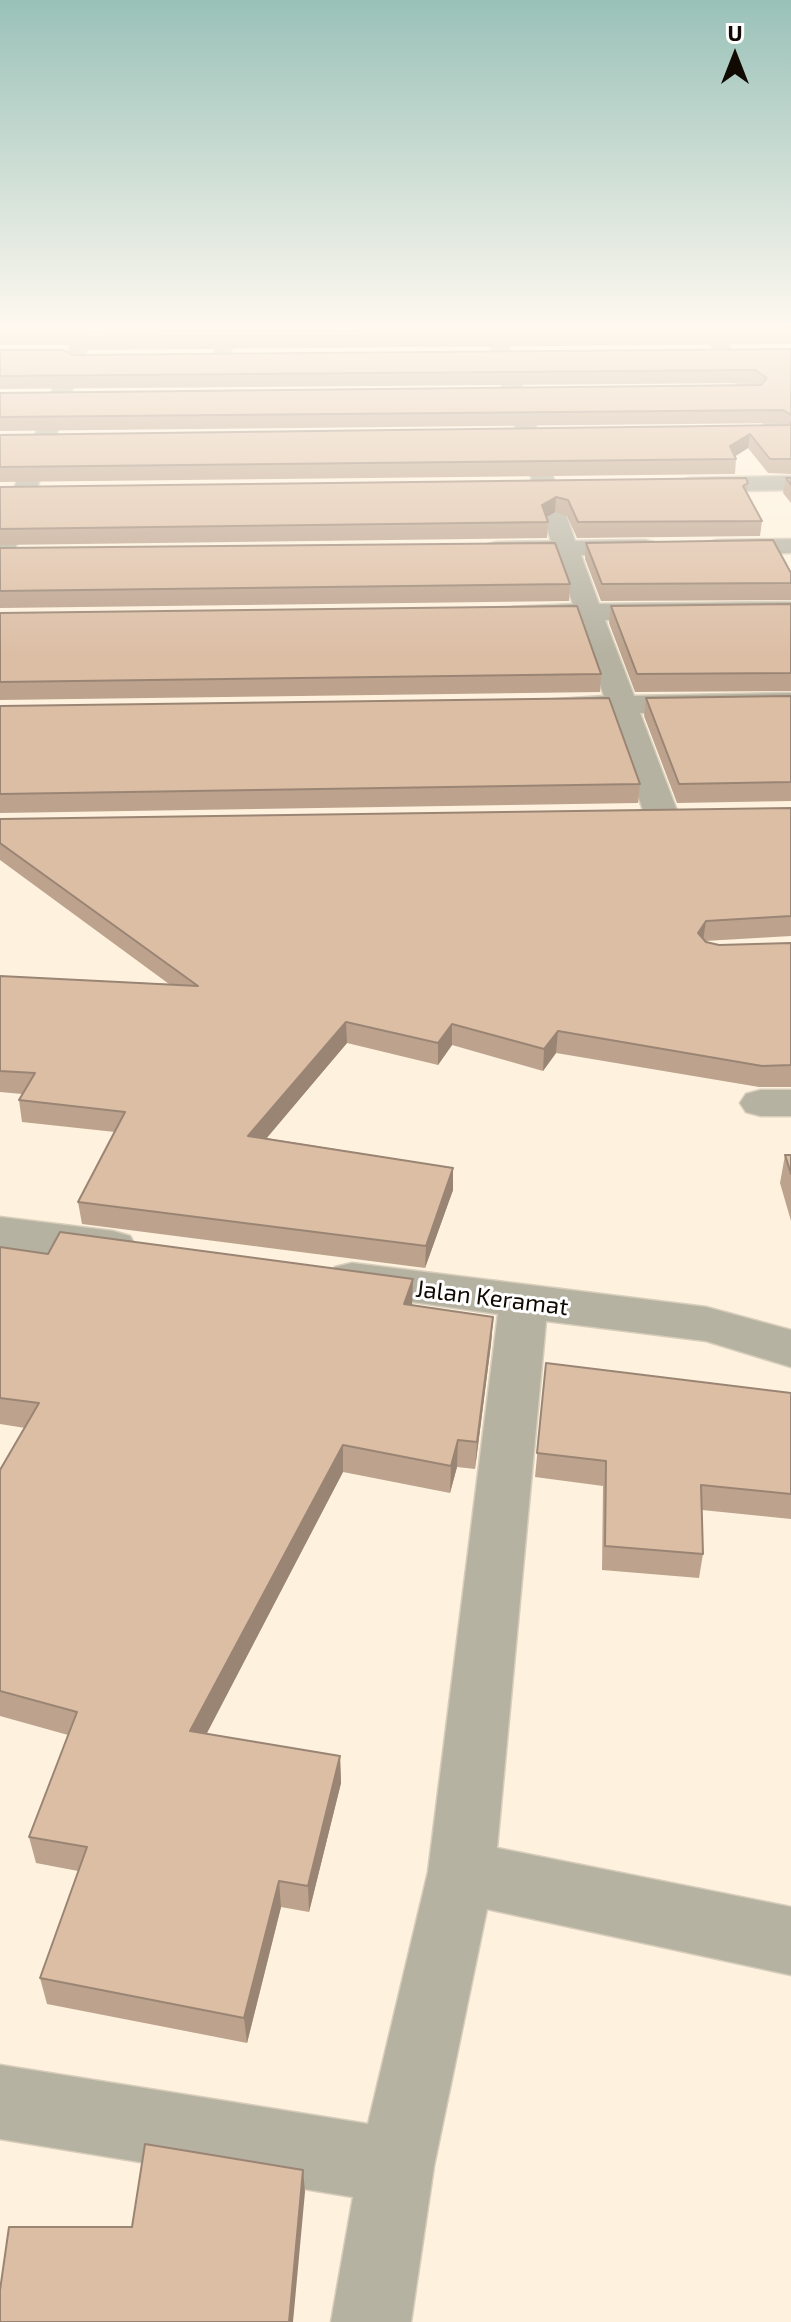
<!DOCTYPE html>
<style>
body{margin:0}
#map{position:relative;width:791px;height:2322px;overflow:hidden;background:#fef2de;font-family:"Exo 2",sans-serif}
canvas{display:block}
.north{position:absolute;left:695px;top:16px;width:80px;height:80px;-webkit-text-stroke:6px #fff;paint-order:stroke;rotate:0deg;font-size:22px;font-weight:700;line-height:32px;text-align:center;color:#100a02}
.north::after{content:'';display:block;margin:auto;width:28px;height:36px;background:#100a02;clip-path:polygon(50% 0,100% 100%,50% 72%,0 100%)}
</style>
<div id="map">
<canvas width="791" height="2322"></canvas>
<div class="north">U</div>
</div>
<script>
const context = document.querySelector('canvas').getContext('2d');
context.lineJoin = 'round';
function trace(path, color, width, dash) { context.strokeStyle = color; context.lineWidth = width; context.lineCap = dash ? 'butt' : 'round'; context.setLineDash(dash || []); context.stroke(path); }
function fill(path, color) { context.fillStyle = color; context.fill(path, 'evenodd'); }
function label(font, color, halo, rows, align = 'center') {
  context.font = font + ' "Exo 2",sans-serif'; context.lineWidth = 6; context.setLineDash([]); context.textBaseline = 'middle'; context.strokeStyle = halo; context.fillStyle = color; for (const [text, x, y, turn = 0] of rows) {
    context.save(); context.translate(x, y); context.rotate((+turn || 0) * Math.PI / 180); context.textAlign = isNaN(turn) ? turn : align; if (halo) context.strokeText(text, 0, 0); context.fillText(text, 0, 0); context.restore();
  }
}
const minor = new Path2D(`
 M 76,330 L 94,330 L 12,557 L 9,562 L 0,564 L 0,524 Z
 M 216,330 L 234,330 L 230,362 L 216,362 L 214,358 Z
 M 485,330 L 503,330 L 575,541 L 645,540 L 654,542 L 657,547 L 654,552 L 645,554 L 581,555 L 599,604 L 791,602 L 791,618 L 605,620 L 634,696 L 791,693 L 791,711 L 640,713 L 679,816 L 674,823 L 662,826 L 650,823 L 645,816 L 610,714 L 544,712 L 539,706 L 544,700 L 604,696 L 578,620 L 512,619 L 508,613 L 512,607 L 573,604 L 556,556 L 497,556 L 488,554 L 485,549 L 488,544 L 497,542 L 551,541 Z
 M 700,330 L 718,330 L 791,432 L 791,453 L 783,452 Z
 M 791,476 L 791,490 L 689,492 L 681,490 L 678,485 L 681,480 L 689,478 Z
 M 791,539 L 791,553 L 717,554 L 708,552 L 705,547 L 708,542 L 717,540 Z
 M 761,1090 L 791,1090 L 791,1116 L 761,1116 L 746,1112 L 740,1103 L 746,1094 Z
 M 0,1217 L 113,1231 L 130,1236 L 136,1247 L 130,1258 L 113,1263 L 0,1247 Z
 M 352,1263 L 706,1307 L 791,1330 L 791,1367 L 706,1341 L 546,1321 L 497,1848 L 791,1907 L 791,1975 L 487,1909 L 434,2166 L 411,2322 L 331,2322 L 353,2197 L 0,2139 L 0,2065 L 368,2124 L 428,1872 L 498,1314 L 335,1291 L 328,1279 L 335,1267 Z`);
trace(minor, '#d8cdbb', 3);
fill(minor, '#b5b2a2');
fill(new Path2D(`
 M 0,330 L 791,330 L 791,344 L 87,350 L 77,345 L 0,345 Z
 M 791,349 L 791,474 L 768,473 L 748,448 L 735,456 L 736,459 L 735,474 L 0,482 L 0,435 L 784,425 L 782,423 L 0,431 L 0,393 L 757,386 L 754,383 L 0,389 L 0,350 L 73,355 Z
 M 786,478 L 791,478 L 791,503 L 783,493 Z
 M 748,483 L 747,493 L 762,521 L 760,536 L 577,538 L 567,516 L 555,512 L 546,517 L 548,522 L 547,538 L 0,545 L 0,487 Z
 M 586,543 L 791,573 L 791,600 L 601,601 L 585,559 Z
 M 0,548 L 570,584 L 569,601 L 0,608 Z
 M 791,604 L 791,691 L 635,692 L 609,623 L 611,606 Z
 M 0,613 L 601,674 L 600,692 L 0,700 Z
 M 791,696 L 791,801 L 677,803 L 644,716 L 646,698 Z
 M 0,706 L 640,784 L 638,803 L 0,813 Z
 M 791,808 L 791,936 L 705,941 L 719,945 L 791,943 L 791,1087 L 759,1087 L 556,1053 L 543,1071 L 452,1045 L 438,1065 L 347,1043 L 266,1138 L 453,1168 L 453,1190 L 425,1268 L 82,1224 L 78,1202 L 115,1132 L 22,1122 L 19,1100 L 22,1094 L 0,1092 L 0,976 L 169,984 L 0,860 L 0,819 Z
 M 785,1155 L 791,1155 L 791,1221 L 780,1183 Z
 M 0,1247 L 493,1317 L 491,1344 L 475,1469 L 457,1467 L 450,1493 L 343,1472 L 206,1734 L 340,1756 L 341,1783 L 309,1912 L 281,1907 L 247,2043 L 47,2004 L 40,1978 L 78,1871 L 36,1863 L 29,1837 L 68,1735 L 0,1716 L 0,1470 L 25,1428 L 0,1424 Z
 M 546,1363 L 791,1393 L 791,1519 L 702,1510 L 703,1554 L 699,1578 L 602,1570 L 603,1486 L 535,1477 Z`), '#bda38e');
fill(new Path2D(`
 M 750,434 L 748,448 L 731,459 L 730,446 Z
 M 556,497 L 555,512 L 542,520 L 542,505 Z
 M 706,921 L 703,941 L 698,933 Z
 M 346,1022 L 347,1043 L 250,1158 L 248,1136 Z
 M 452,1024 L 452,1045 L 438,1065 L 438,1043 Z
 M 558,1031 L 556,1053 L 543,1071 L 544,1049 Z
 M 453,1168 L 453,1190 L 425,1268 L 426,1246 Z
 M 413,1279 L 412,1306 L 404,1304 Z
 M 493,1317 L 491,1344 L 475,1469 L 477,1442 Z
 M 458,1440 L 457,1467 L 450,1493 L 451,1466 Z
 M 343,1445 L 343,1472 L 194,1758 L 190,1731 Z
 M 340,1756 L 341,1783 L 309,1912 L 308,1886 Z
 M 279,1881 L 281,1907 L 247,2043 L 244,2018 Z
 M 303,2170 L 305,2192 L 293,2322 L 289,2322 Z`), '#9a8574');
const building = new Path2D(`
 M 0,330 L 791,330 L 791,331 L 85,337 L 76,332 L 0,332 Z
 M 791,349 L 791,415 L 783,410 L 0,417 L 0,393 L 761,385 L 767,378 L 755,370 L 0,376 L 0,350 L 63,350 L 73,355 Z
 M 791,422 L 791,459 L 770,459 L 750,434 L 730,446 L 736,459 L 0,467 L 0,435 L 789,425 Z
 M 746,478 L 748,483 L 743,486 L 762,521 L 578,522 L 568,500 L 556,497 L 542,505 L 548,522 L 0,529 L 0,487 Z
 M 786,478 L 791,478 L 791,485 Z
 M 773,540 L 791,573 L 791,583 L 602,584 L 586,543 Z
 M 555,543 L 570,584 L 0,591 L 0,548 Z
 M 791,604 L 791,673 L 637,674 L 611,606 Z
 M 577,606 L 601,674 L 0,682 L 0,613 Z
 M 791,696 L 791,782 L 679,784 L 646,698 Z
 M 609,698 L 640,784 L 0,794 L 0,706 Z
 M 791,808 L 791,916 L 706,921 L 698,933 L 706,942 L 719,945 L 791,943 L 791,1065 L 762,1066 L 558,1031 L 544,1049 L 452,1024 L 438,1043 L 346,1022 L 248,1136 L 453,1168 L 426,1246 L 78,1202 L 125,1112 L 19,1100 L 35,1073 L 0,1071 L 0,976 L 198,986 L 0,843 L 0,819 Z
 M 785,1155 L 791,1155 L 791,1174 Z
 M 60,1232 L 413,1279 L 404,1304 L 493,1317 L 477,1442 L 458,1440 L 451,1466 L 343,1445 L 190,1731 L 340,1756 L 308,1886 L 279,1881 L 244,2018 L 40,1978 L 87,1847 L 29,1837 L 77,1712 L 0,1691 L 0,1470 L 39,1403 L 0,1398 L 0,1247 L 48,1254 Z
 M 546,1363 L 791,1393 L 791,1494 L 701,1485 L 703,1554 L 605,1546 L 606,1461 L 537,1453 Z
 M 145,2144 L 303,2170 L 289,2322 L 0,2322 L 0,2290 L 9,2227 L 132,2227 Z`);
fill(building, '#dcbea5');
trace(building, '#9a8574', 2);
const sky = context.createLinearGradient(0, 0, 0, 655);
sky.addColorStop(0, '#99c1b8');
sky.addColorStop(0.5, '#fff9f0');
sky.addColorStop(1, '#fff9f000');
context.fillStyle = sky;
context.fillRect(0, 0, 791, 655);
label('24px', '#100a02', '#fff', [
 ["Jalan Keramat",492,1298,7]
]);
</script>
